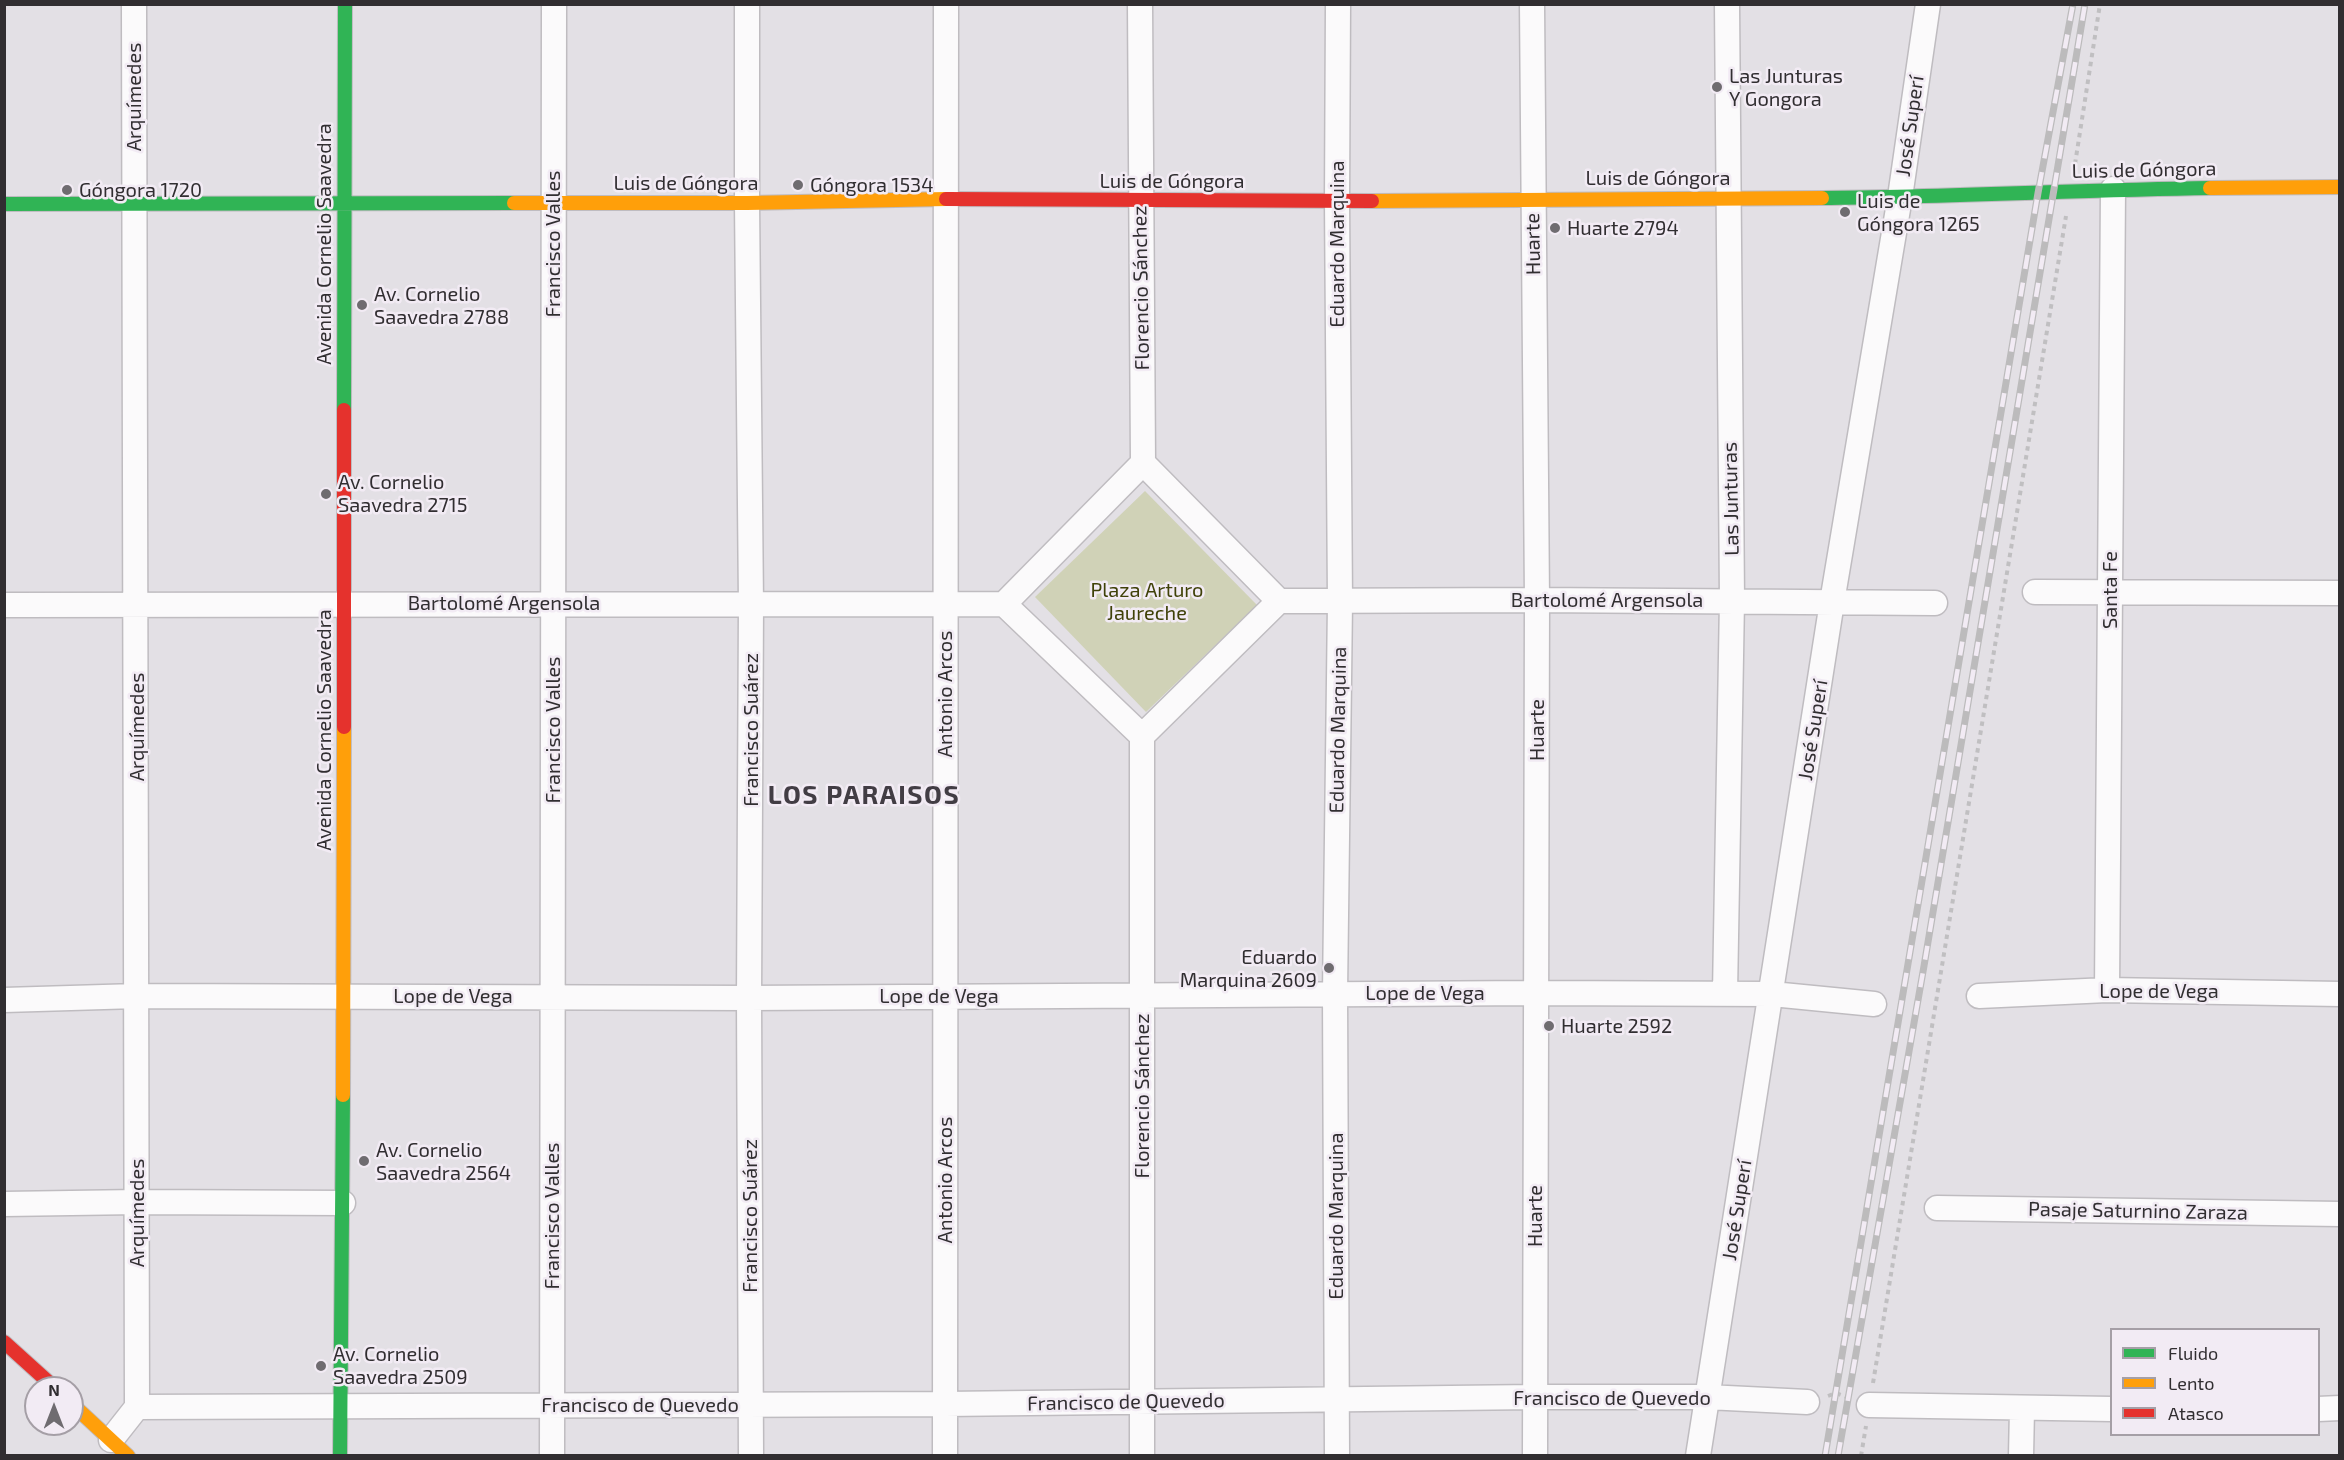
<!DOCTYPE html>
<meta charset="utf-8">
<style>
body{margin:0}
#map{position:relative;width:2344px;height:1460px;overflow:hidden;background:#e3e0e5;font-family:"Exo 2",sans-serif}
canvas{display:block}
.frame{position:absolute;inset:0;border:6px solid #312e31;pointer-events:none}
.legend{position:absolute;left:2110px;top:1328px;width:210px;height:108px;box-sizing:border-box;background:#f2ebf4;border:2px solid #a59fa6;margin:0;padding:8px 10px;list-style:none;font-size:18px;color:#312e31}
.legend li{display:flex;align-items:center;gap:12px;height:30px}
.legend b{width:30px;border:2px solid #a59fa6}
.north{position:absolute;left:24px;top:1376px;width:60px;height:60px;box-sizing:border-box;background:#f2ebf4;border:2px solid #a59fa6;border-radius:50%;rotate:0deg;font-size:16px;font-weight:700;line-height:24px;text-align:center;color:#312e31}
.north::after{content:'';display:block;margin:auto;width:21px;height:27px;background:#6f6c70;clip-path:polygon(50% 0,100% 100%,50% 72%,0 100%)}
</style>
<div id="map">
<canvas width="2344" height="1460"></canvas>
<div class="frame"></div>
<ul class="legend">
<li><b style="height:8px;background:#30b455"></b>Fluido</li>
<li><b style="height:8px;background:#ff9f0a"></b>Lento</li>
<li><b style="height:8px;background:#e5322d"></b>Atasco</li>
</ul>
<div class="north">N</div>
</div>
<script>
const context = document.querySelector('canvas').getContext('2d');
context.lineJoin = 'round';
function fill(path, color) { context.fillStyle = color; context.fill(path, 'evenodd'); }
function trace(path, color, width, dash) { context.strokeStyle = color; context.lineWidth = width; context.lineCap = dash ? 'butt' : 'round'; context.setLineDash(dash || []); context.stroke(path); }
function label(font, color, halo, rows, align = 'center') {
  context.font = font + ' "Exo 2",sans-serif'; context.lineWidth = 5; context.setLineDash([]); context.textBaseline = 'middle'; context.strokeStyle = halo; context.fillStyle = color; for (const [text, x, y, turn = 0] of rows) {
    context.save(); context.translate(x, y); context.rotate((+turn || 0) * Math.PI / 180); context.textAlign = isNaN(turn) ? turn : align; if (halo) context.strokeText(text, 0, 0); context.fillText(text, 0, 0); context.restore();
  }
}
fill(new Path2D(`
 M 1145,491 L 1257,605 L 1146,712 L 1035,597 Z`), '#d0d2b7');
const street = new Path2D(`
 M 747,4 L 747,203 L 751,604 L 749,998 L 751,1456
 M 1140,4 L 1143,463 L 1279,601
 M 1532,4 L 1537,600 L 1535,1456
 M 2035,592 L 2340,593
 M 1279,601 L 1537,600 L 1935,603
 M 1004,604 L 1143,463
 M 1004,604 L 1142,736
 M 4,605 L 1004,604
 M 2107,990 L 2113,189
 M 1725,993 L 1732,600 L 1727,4
 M 1979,996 L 2107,990 L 2340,994
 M 4,1000 L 137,996 L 749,998 L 1535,993 L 1772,994 L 1874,1004
 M 4,1204 L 138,1202 L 343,1203
 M 1937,1208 L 2340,1214
 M 1869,1405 L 2112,1409
 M 137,1407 L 945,1404 L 1535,1397 L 1707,1397 L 1807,1402
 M 2318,1409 L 2340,1408
 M 111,1440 L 137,1407 L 134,4
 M 552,1456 L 554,4
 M 945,1456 L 946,4
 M 1142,1456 L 1142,736 L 1279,601
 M 1337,1456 L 1335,993 L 1340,602 L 1337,201 L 1338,4
 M 1698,1456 L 1832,602 L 1900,197 L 1928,4
 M 2021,1456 L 2022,1409`);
const fast = new Path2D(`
 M 1822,198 C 1951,197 2081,190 2210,188
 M 4,204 L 514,203
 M 344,410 L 345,4
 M 340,1456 L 343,1095`);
const slow = new Path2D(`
 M 2210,188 L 2340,187
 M 1372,201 L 1822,198
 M 514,203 L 747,203 L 946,199
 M 343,1095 L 344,727
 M 72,1404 L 128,1456`);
const jam = new Path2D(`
 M 946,199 L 1372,201
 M 344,727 L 344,410
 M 4,1342 L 55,1388`);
trace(street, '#bfbcc0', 27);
trace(fast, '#bfbcc0', 16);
trace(slow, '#bfbcc0', 16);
trace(jam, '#bfbcc0', 16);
trace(new Path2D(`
 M 2075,164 L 2100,4
 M 1873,1383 L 2066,216
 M 1828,1396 L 1836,1393 L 1849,1398
 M 1861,1456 L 1866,1426`), '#c0bfc1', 4, [4.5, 4.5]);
trace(street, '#fbfafb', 24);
trace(fast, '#30b455', 14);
trace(slow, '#ff9f0a', 14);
trace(jam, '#e5322d', 14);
const rail = new Path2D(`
 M 1825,1456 L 2038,193 L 2073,4
 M 1838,1456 L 1924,966 L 2085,4`);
trace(rail, '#bcbbbc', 7);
trace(rail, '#f2ebf4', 4.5, [14]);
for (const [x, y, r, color] of [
 [1717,87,6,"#6f6c70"],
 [798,185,6,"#6f6c70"],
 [67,190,6,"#6f6c70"],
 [1845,212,6,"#6f6c70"],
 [1555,228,6,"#6f6c70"],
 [362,305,6,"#6f6c70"],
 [326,494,6,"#6f6c70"],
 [1329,968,6,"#6f6c70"],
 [1549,1026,6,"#6f6c70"],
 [364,1161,6,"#6f6c70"],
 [321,1366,6,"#6f6c70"]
]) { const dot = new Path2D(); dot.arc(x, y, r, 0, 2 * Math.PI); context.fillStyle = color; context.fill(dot); trace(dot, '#f2ebf4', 2); }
label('20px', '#312e31', '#f2ebf4', [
 ["Las Junturas",1729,76],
 ["Y Gongora",1729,99],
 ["Góngora 1534",810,185],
 ["Góngora 1720",79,190],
 ["Luis de",1857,201],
 ["Góngora 1265",1857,224],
 ["Huarte 2794",1567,228],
 ["Av. Cornelio",374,294],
 ["Saavedra 2788",374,317],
 ["Av. Cornelio",338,482],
 ["Saavedra 2715",338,505],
 ["Eduardo",1317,957,"right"],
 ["Marquina 2609",1317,980,"right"],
 ["Huarte 2592",1561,1026],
 ["Av. Cornelio",376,1150],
 ["Saavedra 2564",376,1173],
 ["Av. Cornelio",333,1354],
 ["Saavedra 2509",333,1377]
], 'left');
label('20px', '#312e31', '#f2ebf4', [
 ["Arquímedes",134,97,-90],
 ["José Superí",1910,126,-82],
 ["Luis de Góngora",2144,170,-1],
 ["Luis de Góngora",1658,178],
 ["Luis de Góngora",1172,181],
 ["Luis de Góngora",686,183],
 ["Avenida Cornelio Saavedra",324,244,-90],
 ["Francisco Valles",553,244,-90],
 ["Eduardo Marquina",1337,244,-90],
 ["Huarte",1533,244,-91],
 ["Florencio Sánchez",1141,288,-91],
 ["Las Junturas",1731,499,-91],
 ["Santa Fe",2110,590,-90],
 ["Bartolomé Argensola",1607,600],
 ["Bartolomé Argensola",504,603],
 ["Antonio Arcos",945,694,-90],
 ["Arquímedes",137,727,-90],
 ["Avenida Cornelio Saavedra",324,730,-90],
 ["Francisco Valles",553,730,-90],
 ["Francisco Suárez",751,730,-90],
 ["Eduardo Marquina",1338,730,-89],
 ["Huarte",1537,730,-90],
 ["José Superí",1813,730,-81],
 ["Lope de Vega",2159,991],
 ["Lope de Vega",1425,993],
 ["Lope de Vega",453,996],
 ["Lope de Vega",939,996],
 ["Florencio Sánchez",1142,1096,-90],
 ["Antonio Arcos",945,1180,-90],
 ["José Superí",1737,1210,-81],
 ["Pasaje Saturnino Zaraza",2138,1211,1],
 ["Arquímedes",137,1213,-90],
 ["Francisco Valles",552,1216,-90],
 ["Francisco Suárez",750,1216,-90],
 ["Eduardo Marquina",1336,1216,-90],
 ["Huarte",1535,1216,-90],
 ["Francisco de Quevedo",1612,1398],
 ["Francisco de Quevedo",1126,1402,-1],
 ["Francisco de Quevedo",640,1405]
]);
label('20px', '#3f4108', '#f2ebf4', [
 ["Plaza Arturo",1147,590],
 ["Jaureche",1147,613]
]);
context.letterSpacing = '1.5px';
label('bold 26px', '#423d44', '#f2ebf4', [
 ["LOS PARAISOS",864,795]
]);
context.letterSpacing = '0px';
</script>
